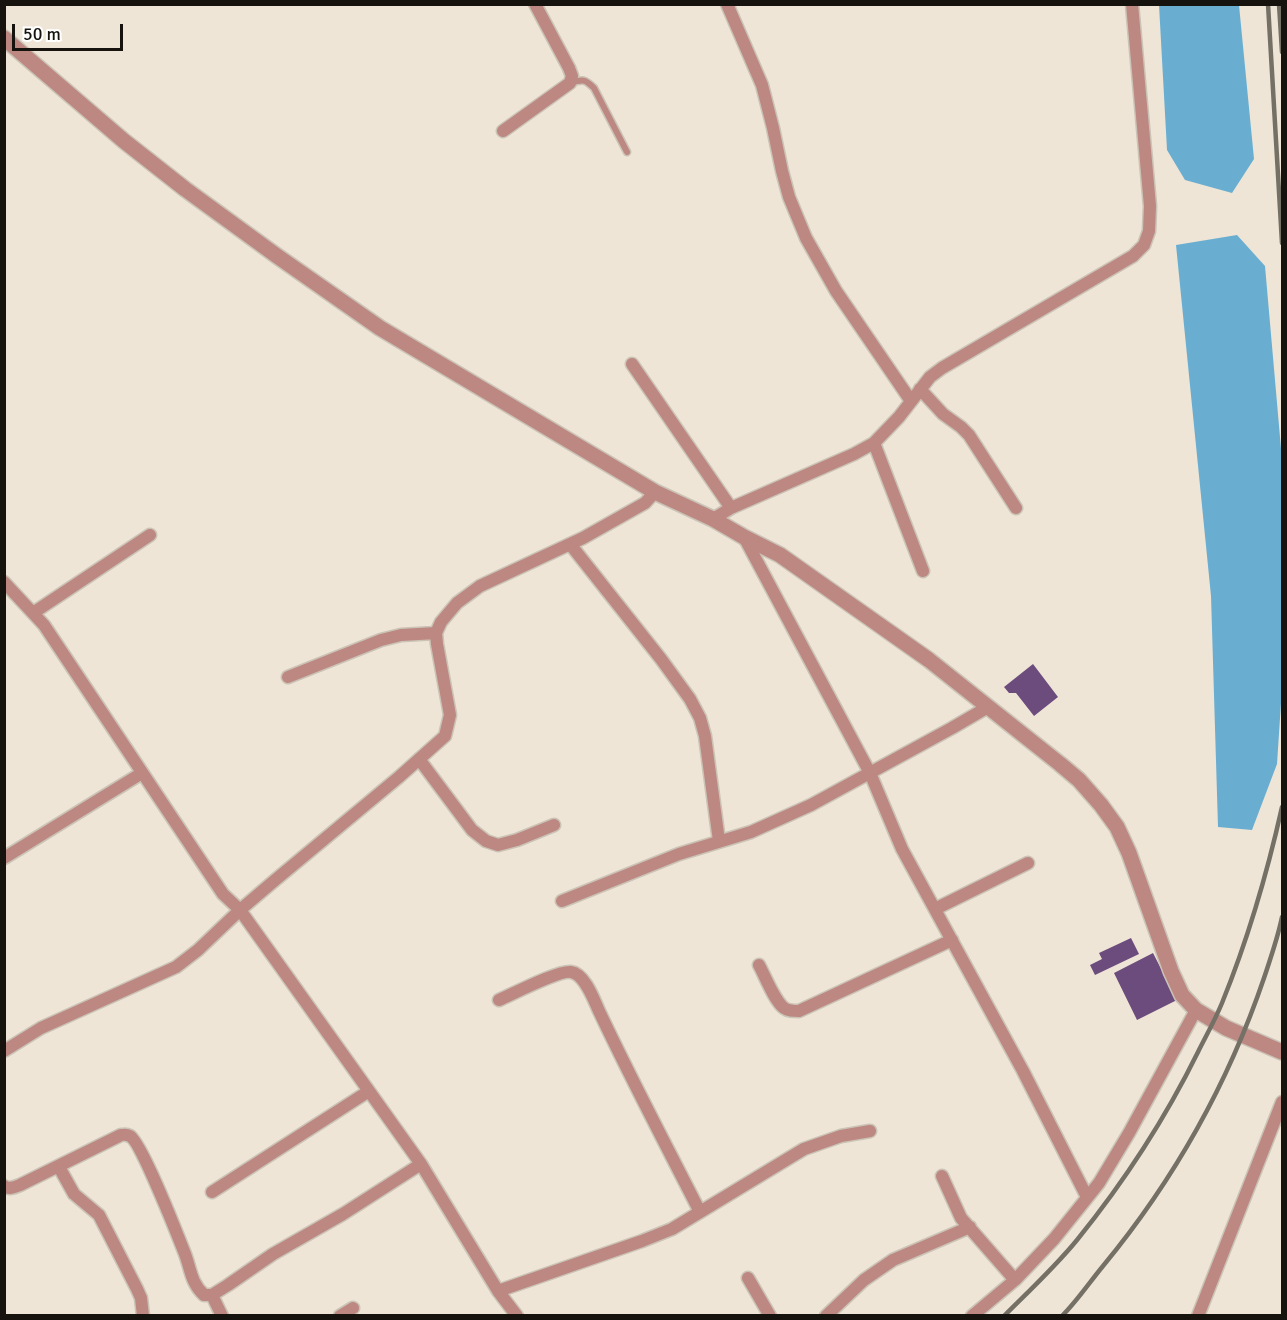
<!DOCTYPE html>
<style>
body{margin:0}
#map{position:relative;width:1287px;height:1320px;overflow:hidden;background:#eee5d6;font-family:Signika,sans-serif}
canvas{display:block}
.frame{position:absolute;inset:0;border:6px solid #16130e;pointer-events:none}
.scale{position:absolute;left:12px;top:24px;width:111px;height:27px;box-sizing:border-box;border:3px solid #16130e;border-top:0;padding-left:8px;font-size:18px;line-height:21px;white-space:nowrap;color:#16130e;-webkit-text-stroke:4px #fff;paint-order:stroke}
</style>
<div id="map">
<canvas width="1287" height="1320"></canvas>
<div class="frame"></div>
<div class="scale">50 m</div>
</div>
<script>
const context = document.querySelector('canvas').getContext('2d');
context.lineJoin = 'round';
function fill(path, color) { context.fillStyle = color; context.fill(path, 'evenodd'); }
function trace(path, color, width, dash) { context.strokeStyle = color; context.lineWidth = width; context.lineCap = dash ? 'butt' : 'round'; context.setLineDash(dash || []); context.stroke(path); }
fill(new Path2D(`
 M 1159,5 L 1239,5 L 1254,159 L 1232,193 L 1185,180 L 1167,150 Z
 M 1237,235 L 1265,266 L 1282,460 L 1282,688 L 1277,764 L 1252,830 L 1218,827 L 1211,596 L 1176,245 Z`), '#69aed1');
fill(new Path2D(`
 M 1033,664 L 1058,697 L 1034,716 L 1016,693 L 1009,693 L 1004,687 Z
 M 1131,938 L 1139,954 L 1095,975 L 1090,965 L 1102,959 L 1099,953 Z
 M 1153,953 L 1177,1000 L 1137,1020 L 1114,973 Z`), '#6c4c7d');
const service = new Path2D(`
 M 570,83 C 583,79 585,79 594,88 L 627,152`);
const minor = new Path2D(`
 M 727,4 L 762,85 L 773,128 L 782,171 L 789,197 L 806,238 L 836,291 L 911,401
 M 503,131 L 570,83 L 572,76 L 569,68 L 535,4
 M 632,364 L 731,508
 M 920,389 L 943,414 L 961,427 L 969,435 L 1016,508
 M 874,443 L 923,571
 M 713,519 L 731,508 L 854,454 L 874,443 L 899,417 L 930,377 L 942,368 L 1133,256 L 1144,245 L 1149,231 L 1150,206 L 1132,4
 M 744,537 L 870,773 L 902,849 L 1023,1071 L 1087,1197
 M 570,544 L 661,659 L 690,699 L 700,718 L 705,736 L 719,841
 M 4,582 L 44,625 L 223,894 L 240,910 L 421,1164 L 498,1291 L 517,1316
 M 33,613 L 150,535
 M 288,677 L 381,640 L 401,635 L 436,633
 M 419,759 L 472,830 L 486,841 L 498,845 L 517,840 L 554,825
 M 4,858 L 142,773
 M 562,901 L 679,854 L 751,832 L 811,805 L 952,728 L 988,707
 M 935,909 L 1028,863
 M 759,965 C 765,976 774,1000 784,1008 C 788,1011 793,1011 799,1011 L 952,940
 M 499,1000 C 513,994 559,970 571,972 C 585,974 594,1000 599,1011 C 631,1079 666,1145 700,1212
 M 4,1051 L 41,1028 L 176,967 L 198,950 L 240,910 L 274,881 L 399,777 L 445,736 L 450,715 L 437,644 L 436,633 L 441,622 L 457,603 L 480,586 L 583,538 L 645,503 L 655,492
 M 59,1167 L 74,1194 L 99,1215 L 137,1289 L 141,1298 L 143,1316
 M 942,1176 L 961,1218 L 1015,1280
 M 4,1186 C 9,1190 15,1187 20,1185 L 121,1135 C 124,1135 126,1134 130,1136 C 141,1142 178,1236 185,1254 C 191,1270 191,1283 204,1295 L 212,1295 L 228,1285 L 273,1254 L 343,1214 L 421,1164
 M 212,1192 L 369,1091
 M 748,1278 L 770,1316
 M 498,1291 L 642,1241 L 672,1229 L 804,1149 L 841,1136 L 870,1131
 M 212,1295 L 222,1316
 M 340,1316 L 353,1308
 M 826,1316 L 864,1280 L 893,1260 L 970,1227
 M 972,1316 L 1015,1280 L 1054,1239 L 1099,1183 L 1129,1133 L 1196,1010
 M 1198,1316 L 1282,1102`);
const tertiary = new Path2D(`
 M 4,38 L 124,141 L 185,189 L 277,256 L 380,328 L 655,492 L 713,519 L 744,537 L 780,555 L 929,660 L 1060,764 L 1079,780 L 1101,805 L 1117,827 L 1129,853 L 1171,971 L 1182,995 L 1196,1010 L 1226,1028 L 1282,1052`);
trace(service, '#cbc3b6', 9);
trace(minor, '#cbc3b6', 15);
trace(tertiary, '#cbc3b6', 18);
trace(service, '#bd8882', 6);
trace(minor, '#bd8882', 12);
trace(tertiary, '#bd8882', 15);
trace(new Path2D(`
 M 1268,4 L 1282,243
 M 1279,4 L 1282,52
 M 1004,1316 C 1029,1291 1055,1267 1077,1240 C 1124,1182 1165,1119 1198,1052 C 1206,1036 1215,1020 1222,1003 C 1248,939 1267,874 1282,807
 M 1062,1316 C 1077,1301 1089,1283 1103,1266 C 1174,1180 1228,1084 1264,978 C 1271,957 1278,937 1282,917`), '#757066', 4.5);
</script>
